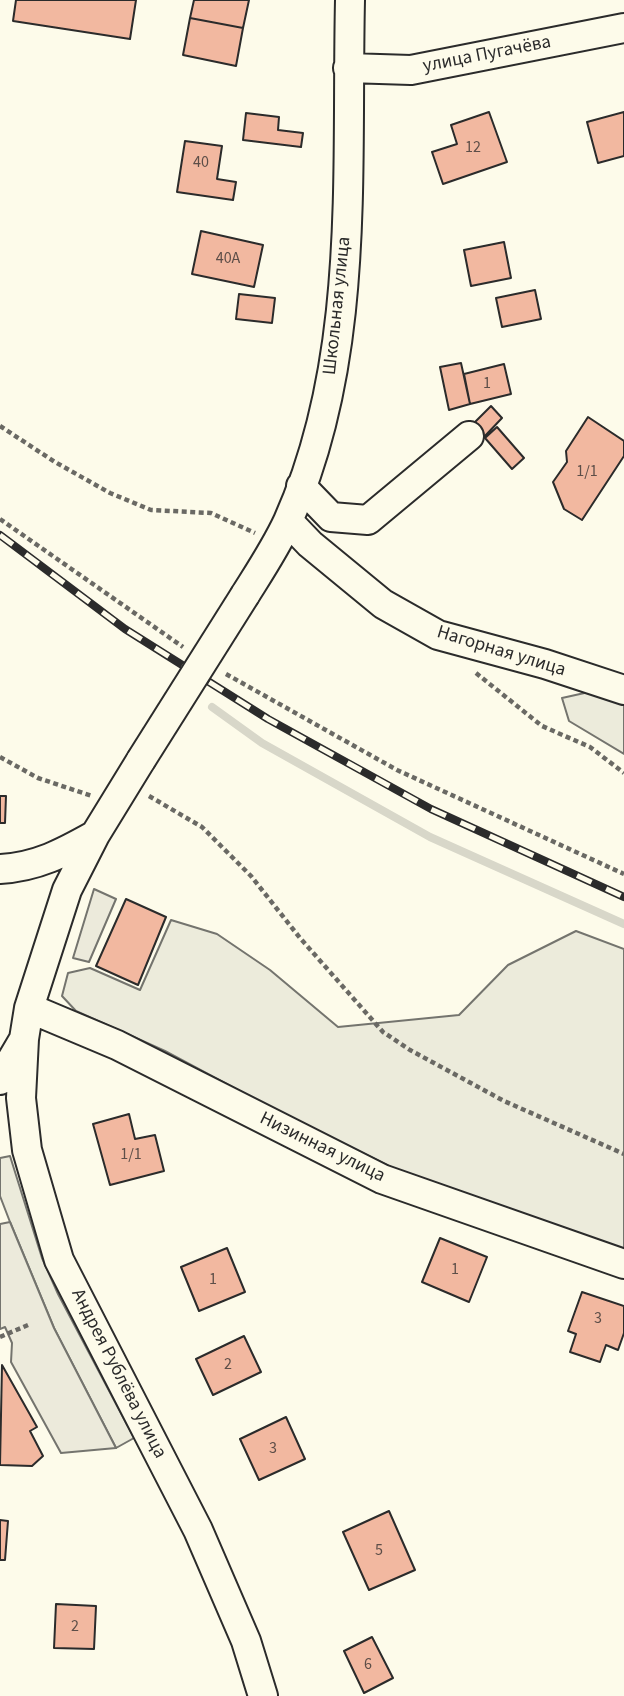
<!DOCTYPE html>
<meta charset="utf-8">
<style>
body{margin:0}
canvas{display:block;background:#fdfbea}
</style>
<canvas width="624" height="1696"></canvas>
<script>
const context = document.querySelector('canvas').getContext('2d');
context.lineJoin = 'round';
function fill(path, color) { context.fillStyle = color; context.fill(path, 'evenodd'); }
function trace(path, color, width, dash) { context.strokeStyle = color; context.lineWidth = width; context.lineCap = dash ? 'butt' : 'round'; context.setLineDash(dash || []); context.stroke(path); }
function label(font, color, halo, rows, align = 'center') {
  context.font = font + ' "Source Sans 3",sans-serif'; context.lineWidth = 5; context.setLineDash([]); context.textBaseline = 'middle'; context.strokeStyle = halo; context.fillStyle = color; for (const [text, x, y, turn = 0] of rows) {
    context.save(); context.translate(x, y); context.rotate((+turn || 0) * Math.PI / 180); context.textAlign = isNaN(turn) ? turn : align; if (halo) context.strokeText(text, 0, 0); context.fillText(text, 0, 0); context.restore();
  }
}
const green = new Path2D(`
 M 589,692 L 624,704 L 624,754 L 569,721 L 562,698 Z
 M 171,920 L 217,934 L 270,970 L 338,1027 L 459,1015 L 508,965 L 576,931 L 624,949 L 624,1253 L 452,1197 L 277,1111 L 165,1051 L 76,1011 L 62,996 L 68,973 L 90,968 L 140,990 Z
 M 10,1156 L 42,1258 L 58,1294 L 134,1438 L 116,1448 L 54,1328 L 10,1222 L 0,1196 L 0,1158 Z`);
fill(green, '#ecebdb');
trace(green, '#74746e', 2);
const parking = new Path2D(`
 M 94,889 L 116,899 L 89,962 L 73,958 Z
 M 10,1222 L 54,1328 L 116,1448 L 61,1453 L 11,1362 L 12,1343 L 5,1327 L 0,1329 L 0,1224 Z`);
fill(parking, '#eceadb');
trace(parking, '#74746e', 2);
trace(new Path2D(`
 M 212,707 L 262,743 L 430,837 L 624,924`), '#d8d7c9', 8);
const building = new Path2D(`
 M 16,0 L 136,0 L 130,39 L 13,21 Z
 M 194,0 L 249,0 L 243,28 L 190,18 Z
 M 190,18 L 243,28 L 236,66 L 183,55 Z
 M 489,112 L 507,162 L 443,184 L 432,152 L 457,144 L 451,125 Z
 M 624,112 L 624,156 L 598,163 L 587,122 Z
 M 246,113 L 279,117 L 278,130 L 303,133 L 301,147 L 243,140 Z
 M 185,141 L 222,146 L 217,179 L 236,182 L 233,200 L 177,192 Z
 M 201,231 L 263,245 L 254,287 L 192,274 Z
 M 504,242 L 511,278 L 471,286 L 464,250 Z
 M 535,290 L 541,319 L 502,327 L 496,298 Z
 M 239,294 L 275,298 L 272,323 L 236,319 Z
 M 461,363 L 470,404 L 449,410 L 440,367 Z
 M 504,364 L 511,394 L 470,404 L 464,374 Z
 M 491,406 L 502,418 L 484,437 L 472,425 Z
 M 588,417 L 624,441 L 624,456 L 582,520 L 564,509 L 553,482 L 567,462 L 566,451 Z
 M 497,427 L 524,458 L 512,469 L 485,438 Z
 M 0,796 L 6,796 L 5,823 L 0,823 Z
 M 126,899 L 166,917 L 138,985 L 96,966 Z
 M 129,1114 L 135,1139 L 155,1135 L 164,1171 L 110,1185 L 93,1124 Z
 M 440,1238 L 487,1257 L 469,1302 L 422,1282 Z
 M 227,1248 L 245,1292 L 199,1311 L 181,1267 Z
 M 582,1292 L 624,1306 L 624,1333 L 618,1350 L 606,1345 L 600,1362 L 570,1352 L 576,1334 L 568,1331 Z
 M 244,1336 L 261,1372 L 213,1395 L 196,1359 Z
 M 2,1365 L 37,1427 L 30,1431 L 43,1456 L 32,1466 L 0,1465 Z
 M 286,1417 L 305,1459 L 259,1480 L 240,1439 Z
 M 389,1511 L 415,1570 L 369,1590 L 343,1532 Z
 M 0,1520 L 8,1521 L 5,1560 L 0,1560 Z
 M 56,1604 L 96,1606 L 94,1649 L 54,1648 Z
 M 372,1637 L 393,1678 L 364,1693 L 344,1651 Z`);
fill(building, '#f2b8a0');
trace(building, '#2b2b2b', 2);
const minor = new Path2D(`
 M 348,68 L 411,70 L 624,28
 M 301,486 L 331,517 L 368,520 L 469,436
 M 288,521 L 310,544 L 383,604 L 438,635 L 545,664 L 624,690
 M 245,595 C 260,571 276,547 288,521 C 361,358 346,174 350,0
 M 0,869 C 37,867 63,853 95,835
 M 29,1008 L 117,1045 L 382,1179 L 624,1264
 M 24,1039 L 21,1098 L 27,1150 L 59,1260 L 198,1530 L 246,1641 L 263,1696
 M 0,1080 L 24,1039 L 29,1008 L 67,890 L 95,835 L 141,760`);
trace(minor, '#2b2b2b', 32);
trace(new Path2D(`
 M 0,426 L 55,462 L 110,493 L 151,510 L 211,513 L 255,533
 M 0,519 L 183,647
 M 476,673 L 542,726 L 590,747 L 624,773
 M 226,674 L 397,770 L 624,874
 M 0,757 L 38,778 L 92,796
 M 149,796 L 202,827 L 251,876 L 300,938 L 383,1032 L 410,1050 L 504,1101 L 624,1154
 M 0,1337 L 28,1325`), '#6a6964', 4.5, [5, 3.5]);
trace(minor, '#fdfbea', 28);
const rail = new Path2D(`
 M 0,535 L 125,629 L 268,719 L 431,809 L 624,897`);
trace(rail, '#2b2b2b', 8);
trace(rail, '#fdfbea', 5, [16]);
const minorBridge = new Path2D(`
 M 141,760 L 245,595`);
trace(minorBridge, '#2b2b2b', 32, []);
trace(minorBridge, '#fdfbea', 28);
label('16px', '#5d4e48', null, [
 ["12",473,148],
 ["40",201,163],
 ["40А",228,259],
 ["1",487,384],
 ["1/1",587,472],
 ["1/1",131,1155],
 ["1",455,1270],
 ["1",213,1280],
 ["3",598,1319],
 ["2",228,1365],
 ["3",273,1449],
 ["5",379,1551],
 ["2",75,1627],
 ["6",368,1665]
]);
label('19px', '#2b2b2b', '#fdfbea', [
 ["улица Пугачёва",487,55,-11],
 ["Школьная улица",338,306,-84],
 ["Нагорная улица",501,652,17],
 ["Низинная улица",322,1148,26],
 ["Андрея Рублёва улица",118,1374,63]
]);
</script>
